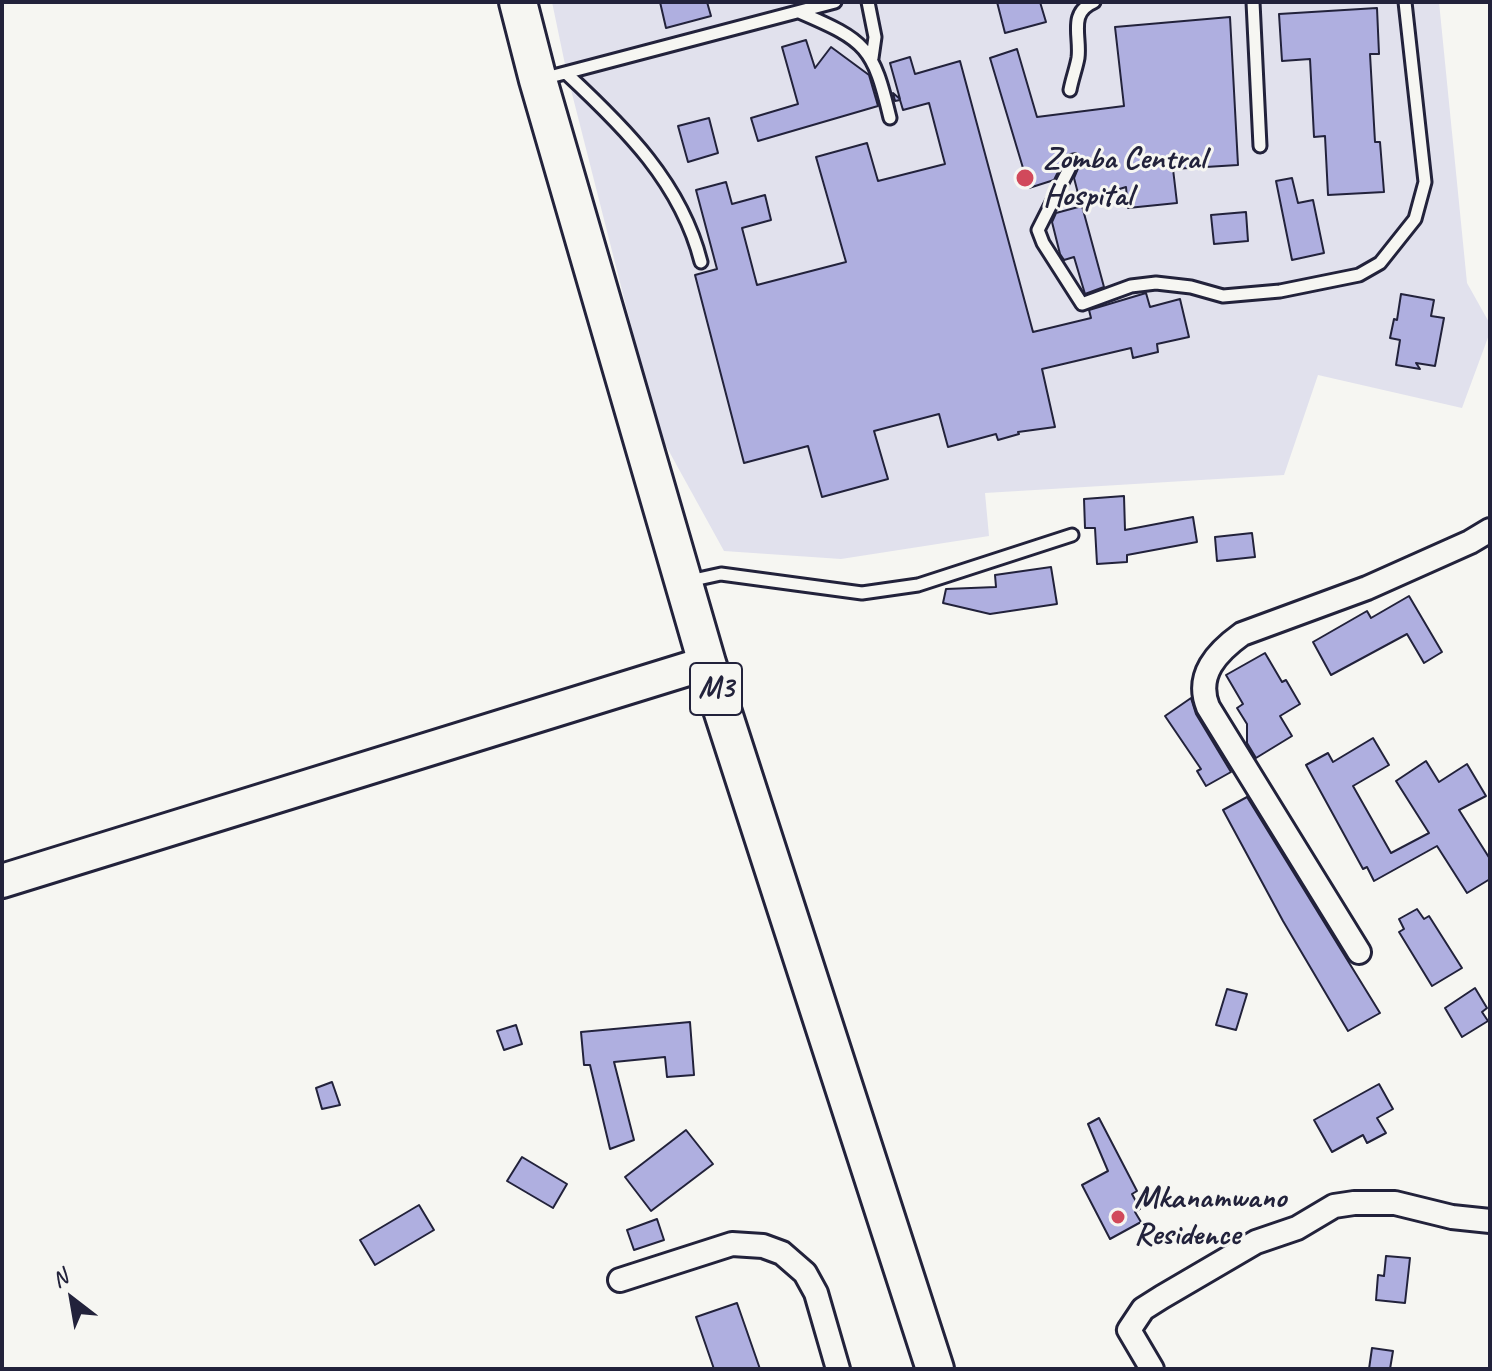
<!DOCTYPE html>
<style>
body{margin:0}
#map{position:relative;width:1492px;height:1371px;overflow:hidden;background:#f6f6f2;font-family:Caveat,sans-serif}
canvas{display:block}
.frame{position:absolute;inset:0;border:4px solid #22223b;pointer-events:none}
.north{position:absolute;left:32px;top:1259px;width:80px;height:80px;-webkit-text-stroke:6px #f6f6f2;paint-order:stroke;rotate:329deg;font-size:22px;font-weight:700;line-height:32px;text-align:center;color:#22223b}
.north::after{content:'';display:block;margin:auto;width:28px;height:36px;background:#22223b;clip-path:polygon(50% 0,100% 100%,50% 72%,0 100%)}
</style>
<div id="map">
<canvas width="1492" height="1371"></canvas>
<div class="frame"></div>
<div class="north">N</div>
</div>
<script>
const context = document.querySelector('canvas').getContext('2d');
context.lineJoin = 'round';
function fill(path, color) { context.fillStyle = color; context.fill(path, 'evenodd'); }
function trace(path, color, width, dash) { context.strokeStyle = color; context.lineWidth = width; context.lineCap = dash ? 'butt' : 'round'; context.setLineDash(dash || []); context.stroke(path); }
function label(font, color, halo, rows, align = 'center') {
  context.font = font + ' Caveat,sans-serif'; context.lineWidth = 6; context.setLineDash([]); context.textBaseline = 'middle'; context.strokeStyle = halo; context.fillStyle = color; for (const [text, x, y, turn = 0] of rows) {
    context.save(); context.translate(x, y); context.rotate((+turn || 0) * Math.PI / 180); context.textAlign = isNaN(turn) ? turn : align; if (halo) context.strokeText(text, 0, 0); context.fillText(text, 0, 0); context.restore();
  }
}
fill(new Path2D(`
 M 552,2 L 1439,2 L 1467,283 L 1490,324 L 1490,332 L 1462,408 L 1318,375 L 1284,475 L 985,493 L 989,536 L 841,559 L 724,551 L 665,444 L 640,361 L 567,74 Z`), '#e1e1ed');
const building = new Path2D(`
 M 660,2 L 707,2 L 711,16 L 666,28 Z
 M 997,2 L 1040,2 L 1046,22 L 1005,33 Z
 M 1377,8 L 1379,54 L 1370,54 L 1375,142 L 1380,142 L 1384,192 L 1328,195 L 1325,136 L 1314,137 L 1310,59 L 1282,61 L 1279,14 Z
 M 1230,17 L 1238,165 L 1173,169 L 1177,203 L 1128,208 L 1126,187 L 1080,201 L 1074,178 L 1081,161 L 1076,153 L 1066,156 L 1054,180 L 1029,188 L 990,58 L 1017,49 L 1037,117 L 1124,106 L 1115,27 Z
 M 806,40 L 815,68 L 831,47 L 869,75 L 878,106 L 758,141 L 751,118 L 798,104 L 782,47 Z
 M 910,57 L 915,74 L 960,61 L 1033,332 L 1091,318 L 1089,310 L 1146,293 L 1150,307 L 1180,299 L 1189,337 L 1157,344 L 1158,352 L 1133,358 L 1131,348 L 1042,369 L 1055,427 L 1018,432 L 1019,434 L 998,440 L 996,434 L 948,447 L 939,414 L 874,431 L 888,479 L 822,497 L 808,446 L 744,463 L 695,275 L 717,269 L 696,190 L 726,182 L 732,204 L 765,195 L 771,220 L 742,228 L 757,285 L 846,262 L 816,157 L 867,143 L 878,181 L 945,164 L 929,103 L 903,110 L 900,100 L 895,101 L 893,93 L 900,99 L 890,63 Z
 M 709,118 L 718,153 L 688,162 L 678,126 Z
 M 1292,178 L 1298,203 L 1313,200 L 1324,253 L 1292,260 L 1276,181 Z
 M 1082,206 L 1104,287 L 1085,294 L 1074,257 L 1064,260 L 1060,254 L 1052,222 L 1056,213 Z
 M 1246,212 L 1248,241 L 1214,244 L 1211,215 Z
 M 1401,294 L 1434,300 L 1431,316 L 1444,318 L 1435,366 L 1416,363 L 1420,369 L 1396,365 L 1400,340 L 1390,338 L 1394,319 L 1397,320 Z
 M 1124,496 L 1125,530 L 1193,517 L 1197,542 L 1127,555 L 1127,562 L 1097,564 L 1095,528 L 1085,528 L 1084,499 Z
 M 1252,533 L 1255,557 L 1217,561 L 1215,537 Z
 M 1051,567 L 1057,604 L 990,614 L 943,603 L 946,589 L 996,587 L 995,575 Z
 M 1409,596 L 1442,652 L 1424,663 L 1407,634 L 1331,675 L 1313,642 L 1367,611 L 1371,618 Z
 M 1265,653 L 1282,682 L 1286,680 L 1300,704 L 1280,716 L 1292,736 L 1256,758 L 1247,743 L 1247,724 L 1237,708 L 1243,704 L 1226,675 Z
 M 1191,698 L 1196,714 L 1231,772 L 1206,786 L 1197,771 L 1201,769 L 1165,716 Z
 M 1373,738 L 1389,765 L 1353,786 L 1391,853 L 1429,833 L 1396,781 L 1426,761 L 1439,782 L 1467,764 L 1486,796 L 1459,810 L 1490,859 L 1490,879 L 1467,893 L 1437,846 L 1374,881 L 1367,867 L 1363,869 L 1306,765 L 1328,753 L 1333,762 Z
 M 1247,797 L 1380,1013 L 1348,1031 L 1283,921 L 1223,810 Z
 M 1417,909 L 1424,919 L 1429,916 L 1462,968 L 1432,986 L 1399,932 L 1404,929 L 1399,919 Z
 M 1475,988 L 1487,1008 L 1482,1012 L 1488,1021 L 1462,1037 L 1445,1008 Z
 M 1227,989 L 1247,994 L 1236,1030 L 1216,1025 Z
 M 690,1022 L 694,1075 L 667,1077 L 665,1057 L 614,1062 L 634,1140 L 610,1149 L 590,1065 L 584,1065 L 581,1032 Z
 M 516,1025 L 522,1044 L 504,1050 L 497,1031 Z
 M 332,1082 L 340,1105 L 322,1109 L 316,1088 Z
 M 1379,1084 L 1393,1109 L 1377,1118 L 1386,1133 L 1367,1143 L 1363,1135 L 1332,1152 L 1314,1120 Z
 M 1099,1118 L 1137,1191 L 1132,1194 L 1140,1209 L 1135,1212 L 1141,1222 L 1110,1239 L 1082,1185 L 1108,1171 L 1088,1124 Z
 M 686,1130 L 713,1164 L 651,1211 L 625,1177 Z
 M 522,1157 L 567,1184 L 553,1208 L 507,1181 Z
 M 419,1205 L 434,1230 L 375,1265 L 360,1240 Z
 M 657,1219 L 664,1240 L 634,1250 L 627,1230 Z
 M 1386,1256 L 1410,1258 L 1405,1303 L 1376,1300 L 1378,1275 L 1384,1276 Z
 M 737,1303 L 760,1369 L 714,1369 L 696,1317 Z
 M 1372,1348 L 1393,1351 L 1390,1369 L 1369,1369 Z`);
fill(building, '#afafe0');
trace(building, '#22223b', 2);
const service = new Path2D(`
 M 868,2 L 875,37 L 872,58
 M 1253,2 L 1260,146
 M 799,12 C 867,41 873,47 890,118
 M 567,74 C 625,128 681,183 701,262
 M 542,79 L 835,2
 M 1070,90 C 1072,79 1076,69 1078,58 C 1081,36 1068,13 1094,2
 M 1073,161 L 1038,230 L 1043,243 L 1082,304 L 1131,286 L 1156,283 L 1191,287 L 1223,296 L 1280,291 L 1359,275 L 1380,263 L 1415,219 L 1425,182 L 1405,2
 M 689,581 L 721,574 L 862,593 L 918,585 L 1072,535`);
const minor = new Path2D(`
 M 1359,952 L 1208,707 C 1195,675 1217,652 1242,634 L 1367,588 L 1470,542 L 1490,530
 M 620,1280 L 732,1244 L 763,1246 L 782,1253 L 805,1273 L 816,1293 L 838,1369
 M 1152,1369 L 1129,1330 L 1143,1309 L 1162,1297 L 1256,1242 L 1297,1228 L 1334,1206 L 1354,1203 L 1395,1203 L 1452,1217 L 1490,1221`);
const secondary = new Path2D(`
 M 2,881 L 707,663`);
const trunk = new Path2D(`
 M 518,2 L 538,80 L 707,663 L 935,1369`);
trace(service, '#22223b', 17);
trace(minor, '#22223b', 28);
trace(secondary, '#22223b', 38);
trace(trunk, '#22223b', 42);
trace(service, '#f6f6f2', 11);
trace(minor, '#f6f6f2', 22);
trace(secondary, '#f6f6f2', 32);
trace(trunk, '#f6f6f2', 36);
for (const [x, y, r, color] of [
 [1025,178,10,"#d1495b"],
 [1118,1217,8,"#d1495b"]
]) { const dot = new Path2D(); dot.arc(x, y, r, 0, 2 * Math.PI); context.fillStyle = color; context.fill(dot); trace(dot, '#f6f6f2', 3); }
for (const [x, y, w] of [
 [716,689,52]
]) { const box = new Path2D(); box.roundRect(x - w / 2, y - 26, w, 52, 6); context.fillStyle = '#f6f6f2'; context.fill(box); trace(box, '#22223b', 2); }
label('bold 30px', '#22223b', null, [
 ["M3",716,689]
]);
label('bold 32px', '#22223b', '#f6f6f2', [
 ["Zomba Central",1043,160],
 ["Hospital",1043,197],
 ["Mkanamwano",1134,1199],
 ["Residence",1134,1236]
], 'left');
</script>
